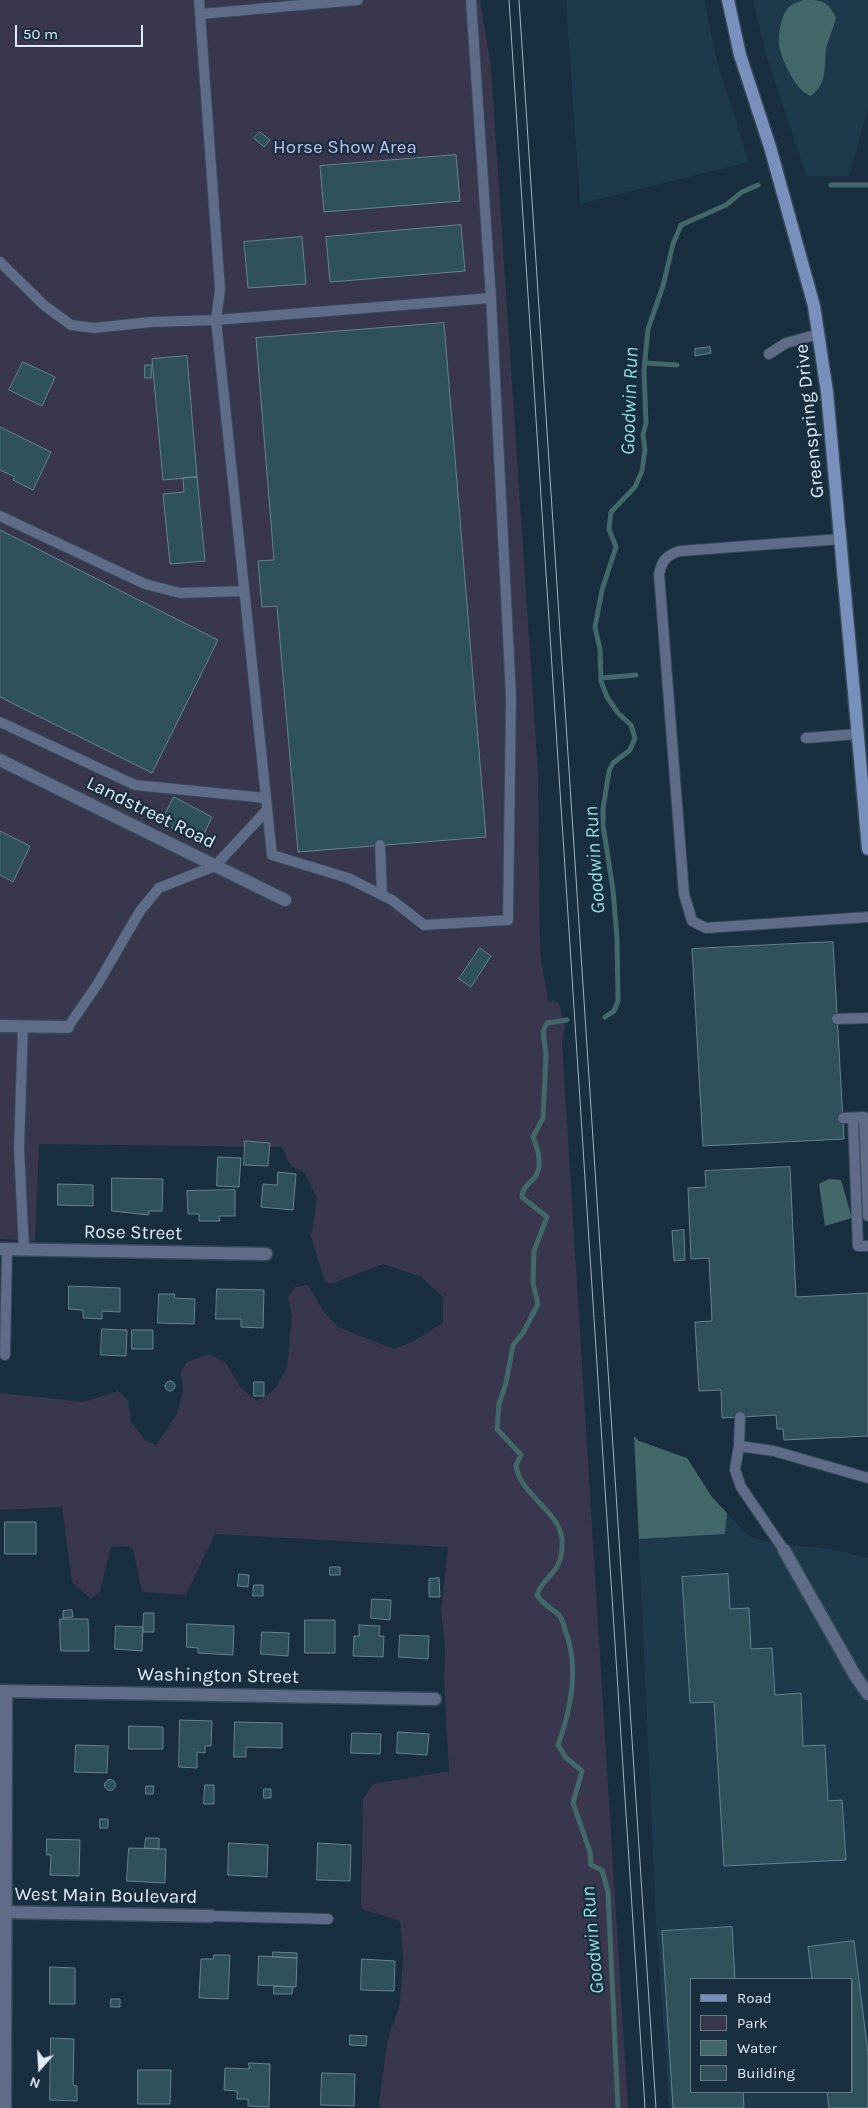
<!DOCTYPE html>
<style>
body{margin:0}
#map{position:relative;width:868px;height:2108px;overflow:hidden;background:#192e3e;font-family:Karla,sans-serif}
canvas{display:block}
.legend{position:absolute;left:690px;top:1978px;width:162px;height:115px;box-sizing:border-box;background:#192e3e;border:1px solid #687a88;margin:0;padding:6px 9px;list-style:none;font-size:15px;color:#dfecf7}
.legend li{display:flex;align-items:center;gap:10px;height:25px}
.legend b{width:25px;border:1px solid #687a88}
.north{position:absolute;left:15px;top:2043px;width:50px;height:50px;-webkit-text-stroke:4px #192e3e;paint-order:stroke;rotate:199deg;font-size:14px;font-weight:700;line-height:20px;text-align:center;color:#dfecf7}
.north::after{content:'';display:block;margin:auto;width:18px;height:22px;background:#dfecf7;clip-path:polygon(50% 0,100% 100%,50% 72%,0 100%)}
.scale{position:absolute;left:15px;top:25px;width:128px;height:22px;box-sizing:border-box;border:2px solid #dfecf7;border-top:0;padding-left:6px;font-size:15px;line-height:18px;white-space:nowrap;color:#dfecf7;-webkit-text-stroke:4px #192e3e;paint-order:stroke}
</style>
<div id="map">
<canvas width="868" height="2108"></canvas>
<ul class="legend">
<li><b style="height:6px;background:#7a90bc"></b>Road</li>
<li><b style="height:14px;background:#38374d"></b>Park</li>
<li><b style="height:14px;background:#426869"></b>Water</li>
<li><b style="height:14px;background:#2f515c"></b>Building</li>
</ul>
<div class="north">N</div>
<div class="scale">50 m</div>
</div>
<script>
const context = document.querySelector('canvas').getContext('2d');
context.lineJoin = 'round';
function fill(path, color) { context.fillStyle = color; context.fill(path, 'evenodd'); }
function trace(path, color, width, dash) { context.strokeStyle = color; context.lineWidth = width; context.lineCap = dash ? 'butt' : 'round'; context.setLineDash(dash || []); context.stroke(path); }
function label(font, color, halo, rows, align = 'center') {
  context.font = font + ' Karla,sans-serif'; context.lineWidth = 4.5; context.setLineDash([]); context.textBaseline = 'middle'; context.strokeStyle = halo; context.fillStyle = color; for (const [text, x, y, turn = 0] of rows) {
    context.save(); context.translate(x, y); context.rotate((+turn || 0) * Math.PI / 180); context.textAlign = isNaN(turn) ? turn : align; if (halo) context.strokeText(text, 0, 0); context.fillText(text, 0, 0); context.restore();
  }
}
fill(new Path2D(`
 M 566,0 L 704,0 L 717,61 L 749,162 L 580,204 Z
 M 753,0 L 868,0 L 868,108 L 849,176 L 806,176 L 765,51 Z
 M 634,1436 L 639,1441 L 687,1458 L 712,1497 L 747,1535 L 773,1544 L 826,1548 L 868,1558 L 868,2108 L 669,2108 L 656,1919 ZM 692,1979 L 852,1979 L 852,2092 L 692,2092 Z`), '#1d394c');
fill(new Path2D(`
 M 0,0 L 480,0 L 491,68 L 538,772 L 540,953 L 548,1002 L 553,1000 L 559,1003 L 565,1027 L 562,1042 L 628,2108 L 381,2108 L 379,2104 L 387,2042 L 400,2004 L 403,1958 L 400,1921 L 361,1909 L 363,1799 L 373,1784 L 449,1771 L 444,1680 L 445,1648 L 441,1611 L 448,1547 L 215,1534 L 186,1595 L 142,1592 L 133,1549 L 125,1546 L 111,1547 L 100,1592 L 91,1599 L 72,1582 L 62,1507 L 0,1510 L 0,1393 L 84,1402 L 118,1391 L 128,1400 L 131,1422 L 145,1440 L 156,1445 L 177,1414 L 183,1391 L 181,1372 L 187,1362 L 209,1354 L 226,1363 L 241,1388 L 257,1401 L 274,1390 L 287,1368 L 292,1315 L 288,1298 L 295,1287 L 308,1285 L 324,1312 L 338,1327 L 394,1349 L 414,1341 L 443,1323 L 443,1297 L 421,1277 L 383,1264 L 331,1284 L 325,1282 L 311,1236 L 317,1198 L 305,1173 L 291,1166 L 282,1147 L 39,1144 L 35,1241 L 0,1239 Z`), '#38374d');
fill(new Path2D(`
 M 803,0 C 823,0 826,0 836,17 C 834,28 828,39 826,50 C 824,69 827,84 811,96 C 797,93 781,59 779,45 C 778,34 781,15 789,7 C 792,4 799,2 803,0 Z
 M 829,1179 L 841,1180 L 852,1218 L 825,1226 L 819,1184 Z
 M 634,1436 L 639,1441 L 687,1458 L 712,1497 L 727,1513 L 725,1534 L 639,1539 Z`), '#426869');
trace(new Path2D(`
 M 831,185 L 868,185
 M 645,363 L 677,365
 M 601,678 L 636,675
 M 605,1017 L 614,1011 L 618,1001 L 617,938 L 613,890 L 603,825 L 603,809 L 609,771 L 613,763 L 630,750 L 635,738 L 631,725 L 618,713 L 607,697 L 601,681 L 600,649 L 595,627 L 602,590 L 616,547 L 609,529 L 611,512 L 635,487 L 642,471 L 645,450 L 643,435 L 646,423 L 644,371 L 648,329 L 663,286 L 673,244 L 681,225 L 726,205 L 742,192 L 758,185
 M 567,1020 L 547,1023 L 543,1031 L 546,1055 L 543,1118 L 533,1137 C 538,1149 543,1166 535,1177 C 529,1185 523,1186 522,1197 L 547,1217 L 534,1251 L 533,1283 L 538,1304 L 523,1333 L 513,1345 L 506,1383 L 499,1404 L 497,1429 L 521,1455 L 516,1465 C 517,1470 518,1476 521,1480 C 537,1508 569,1517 561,1556 C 558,1573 541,1580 537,1595 C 545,1607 552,1608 559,1615 C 562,1619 564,1625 565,1630 C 580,1667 571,1709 558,1745 L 566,1758 L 582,1771 L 573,1803 L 590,1852 L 591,1865 L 602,1870 L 608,1892 L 618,2108`), '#426869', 5);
const building = new Path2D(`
 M 260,132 L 270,140 L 264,147 L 254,138 Z
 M 456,155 L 460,201 L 324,212 L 320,166 Z
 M 461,225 L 465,271 L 330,282 L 326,237 Z
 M 302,237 L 306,284 L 248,288 L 244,242 Z
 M 444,323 L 486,837 L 298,852 L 277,606 L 262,607 L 258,561 L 274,560 L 256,338 Z
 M 710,347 L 711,353 L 695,356 L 695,349 Z
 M 187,356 L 197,477 L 163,480 L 152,359 Z
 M 23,362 L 55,377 L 42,406 L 9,390 Z
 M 145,365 L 152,365 L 151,378 L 145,378 Z
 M 0,427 L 51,452 L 33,490 L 13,480 L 15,477 L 0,470 Z
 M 197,477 L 205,561 L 170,564 L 163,494 L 184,492 L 183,478 Z
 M 0,530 L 218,640 L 152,773 L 0,697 Z
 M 174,797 L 212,817 L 200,842 L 161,822 Z
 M 0,831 L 30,846 L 13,882 L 0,875 Z
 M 833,942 L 844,1139 L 703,1146 L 692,949 Z
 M 480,948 L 491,956 L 471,987 L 459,979 Z
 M 245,1141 L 270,1143 L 268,1166 L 244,1165 Z
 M 218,1157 L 241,1158 L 239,1187 L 217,1186 Z
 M 790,1167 L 796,1297 L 868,1293 L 868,1436 L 784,1440 L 783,1429 L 777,1429 L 776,1415 L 722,1418 L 721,1390 L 699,1391 L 695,1322 L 712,1321 L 709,1258 L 691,1259 L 688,1188 L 706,1187 L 705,1171 Z
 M 278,1172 L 296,1174 L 293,1210 L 261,1207 L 263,1184 L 277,1185 Z
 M 112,1178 L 163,1179 L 162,1211 L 149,1211 L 149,1215 L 112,1211 Z
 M 58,1184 L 93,1185 L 93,1206 L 58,1205 Z
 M 235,1190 L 235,1216 L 219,1216 L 220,1221 L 199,1221 L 199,1214 L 188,1214 L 187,1191 Z
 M 684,1230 L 685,1260 L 674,1261 L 672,1231 Z
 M 69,1286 L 120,1288 L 120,1312 L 102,1311 L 102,1319 L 83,1318 L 83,1310 L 69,1309 Z
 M 217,1289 L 264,1290 L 263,1328 L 241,1327 L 241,1319 L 216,1319 Z
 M 159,1294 L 175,1294 L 174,1298 L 195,1299 L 194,1324 L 158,1323 Z
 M 102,1329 L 127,1330 L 126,1356 L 101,1355 Z
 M 132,1330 L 153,1330 L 153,1349 L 132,1349 Z
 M165 1386a5 5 0 1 1 10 0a5 5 0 1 1-10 0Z
 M 254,1382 L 264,1382 L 264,1396 L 254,1396 Z
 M 5,1522 L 36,1522 L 36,1554 L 5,1554 Z
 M 330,1567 L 340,1567 L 340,1575 L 330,1575 Z
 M 239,1574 L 249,1575 L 248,1587 L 238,1586 Z
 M 728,1574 L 730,1609 L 749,1608 L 751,1649 L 772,1648 L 775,1695 L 801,1693 L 803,1746 L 825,1745 L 828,1801 L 842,1800 L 846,1860 L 724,1866 L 714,1702 L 690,1703 L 682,1577 Z
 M 439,1578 L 440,1597 L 429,1597 L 429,1579 Z
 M 254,1585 L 263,1585 L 263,1596 L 253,1596 Z
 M 372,1599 L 391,1600 L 390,1620 L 371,1618 Z
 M 72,1610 L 73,1617 L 63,1618 L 63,1611 Z
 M 144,1613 L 154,1613 L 154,1632 L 143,1632 Z
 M 60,1619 L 88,1619 L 89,1651 L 61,1651 Z
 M 305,1620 L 335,1620 L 335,1653 L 305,1653 Z
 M 187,1624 L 234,1626 L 233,1655 L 198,1653 L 198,1648 L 187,1647 Z
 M 359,1625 L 380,1626 L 379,1636 L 384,1636 L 383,1657 L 353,1656 L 354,1636 L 359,1636 Z
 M 116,1626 L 143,1627 L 142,1651 L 115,1649 Z
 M 262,1632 L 289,1633 L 288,1656 L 261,1654 Z
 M 400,1635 L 429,1636 L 428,1659 L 399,1657 Z
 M 180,1720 L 212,1721 L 211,1746 L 205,1746 L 205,1753 L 197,1752 L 197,1768 L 179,1767 Z
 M 235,1722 L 282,1723 L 282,1748 L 246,1747 L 246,1757 L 234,1757 Z
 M 129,1726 L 163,1727 L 163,1749 L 129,1749 Z
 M 398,1732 L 429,1734 L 427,1755 L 397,1753 Z
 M 352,1733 L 381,1734 L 380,1754 L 351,1753 Z
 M 76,1745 L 108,1746 L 107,1773 L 75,1772 Z
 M104.5 1785a5.5 5.5 0 1 1 11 0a5.5 5.5 0 1 1-11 0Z
 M 205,1785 L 214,1785 L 214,1804 L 204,1804 Z
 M 146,1786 L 154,1786 L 153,1794 L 146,1794 Z
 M 264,1789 L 271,1789 L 271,1798 L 264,1798 Z
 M 100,1819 L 108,1819 L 108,1828 L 100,1828 Z
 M 146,1838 L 159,1838 L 159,1849 L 145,1848 Z
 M 47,1839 L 80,1840 L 79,1876 L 50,1875 L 51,1855 L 47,1855 Z
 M 229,1843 L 268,1845 L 267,1877 L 228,1875 Z
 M 318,1843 L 351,1845 L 350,1881 L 317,1880 Z
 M 129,1848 L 166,1849 L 165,1883 L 127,1881 Z
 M 732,1927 L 735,1979 L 692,1979 L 692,2092 L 743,2092 L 744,2108 L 673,2108 L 662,1931 Z
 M 854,1941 L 868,2053 L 868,2108 L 829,2108 L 827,2092 L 852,2092 L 852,1979 L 812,1979 L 808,1947 Z
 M 273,1952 L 297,1953 L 297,1958 L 273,1957 Z
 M 214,1955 L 230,1955 L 228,1999 L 199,1998 L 201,1959 L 213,1959 Z
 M 259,1956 L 297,1958 L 296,1987 L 258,1985 Z
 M 362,1959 L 395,1961 L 394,1991 L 361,1990 Z
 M 50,1967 L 75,1968 L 75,2004 L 50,2004 Z
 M 274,1986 L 293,1987 L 292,1994 L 274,1994 Z
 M 111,1999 L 120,1999 L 120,2007 L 111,2007 Z
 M 350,2035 L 367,2036 L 366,2046 L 350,2045 Z
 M 51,2038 L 74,2039 L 73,2085 L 77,2086 L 77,2101 L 50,2100 Z
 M 249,2063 L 270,2064 L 269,2107 L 248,2106 L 248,2099 L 237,2099 L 237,2091 L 224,2090 L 225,2068 L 249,2069 Z
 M 138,2070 L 171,2070 L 170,2104 L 138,2104 Z
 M 322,2073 L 355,2074 L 354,2106 L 321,2105 Z`);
fill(building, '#2f515c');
trace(building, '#64848f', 1);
const service = new Path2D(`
 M 199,0 L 220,289 L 216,320 L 272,855 L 348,878 L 392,900 L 424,925 L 508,920 L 511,697 L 491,298 L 471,0
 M 201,14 L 358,0
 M 0,262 L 45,306 L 71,325 L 94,328 L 151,322 L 216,320 L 491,298
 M 769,354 L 786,343 L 819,334
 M 0,516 L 145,584 L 180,593 L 244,591
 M 841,539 L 680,551 C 666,555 662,561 659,574 L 684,894 L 692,921 L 706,928 L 868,917
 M 0,722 L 135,785 L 266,798
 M 806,738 L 858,734
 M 380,845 L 382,895
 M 837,1019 L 868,1018
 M 23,1026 L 19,1149 L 24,1249
 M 68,1027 L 97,985 L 140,911 L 159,888 L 215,866 L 267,810
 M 843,1118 L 864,1117 L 868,1216
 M 853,1118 L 858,1246 L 868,1246
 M 5,1355 L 7,1249
 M 740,1417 L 739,1446 L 735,1470 L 741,1487 L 784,1550
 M 739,1446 L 774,1451 L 868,1478
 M 211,1916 L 328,1919`);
const minor = new Path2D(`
 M 0,760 L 285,900
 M 0,1026 L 68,1027
 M 0,1249 L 266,1254
 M 784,1550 L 856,1677 L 868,1694
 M 0,1691 L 435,1699
 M 0,1912 L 211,1916
 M 5,2108 L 6,1691`);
const secondary = new Path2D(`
 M 728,0 L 740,55 L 770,147 L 814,306 L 827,392 L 868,849`);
trace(service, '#354958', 12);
trace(minor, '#354958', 15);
trace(secondary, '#354958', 15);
trace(service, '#5e6c88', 10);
trace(minor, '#5e6c88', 12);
trace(secondary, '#7a90bc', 12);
trace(new Path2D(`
 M 509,0 L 645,2108
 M 519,0 L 656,2108`), '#a3b3bf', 1);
label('19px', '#bfbff3', '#192e3e', [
 ["Horse Show Area",345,148]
]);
label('19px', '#dfecf7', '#192e3e', [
 ["Greenspring Drive",810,421,-96],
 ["Landstreet Road",151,813,26],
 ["Rose Street",133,1233,1],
 ["Washington Street",218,1676,1],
 ["West Main Boulevard",106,1896,1]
]);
label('italic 20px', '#94dee0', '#192e3e', [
 ["Goodwin Run",630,401,-88],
 ["Goodwin Run",595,860,-94],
 ["Goodwin Run",593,1940,-95]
]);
</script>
